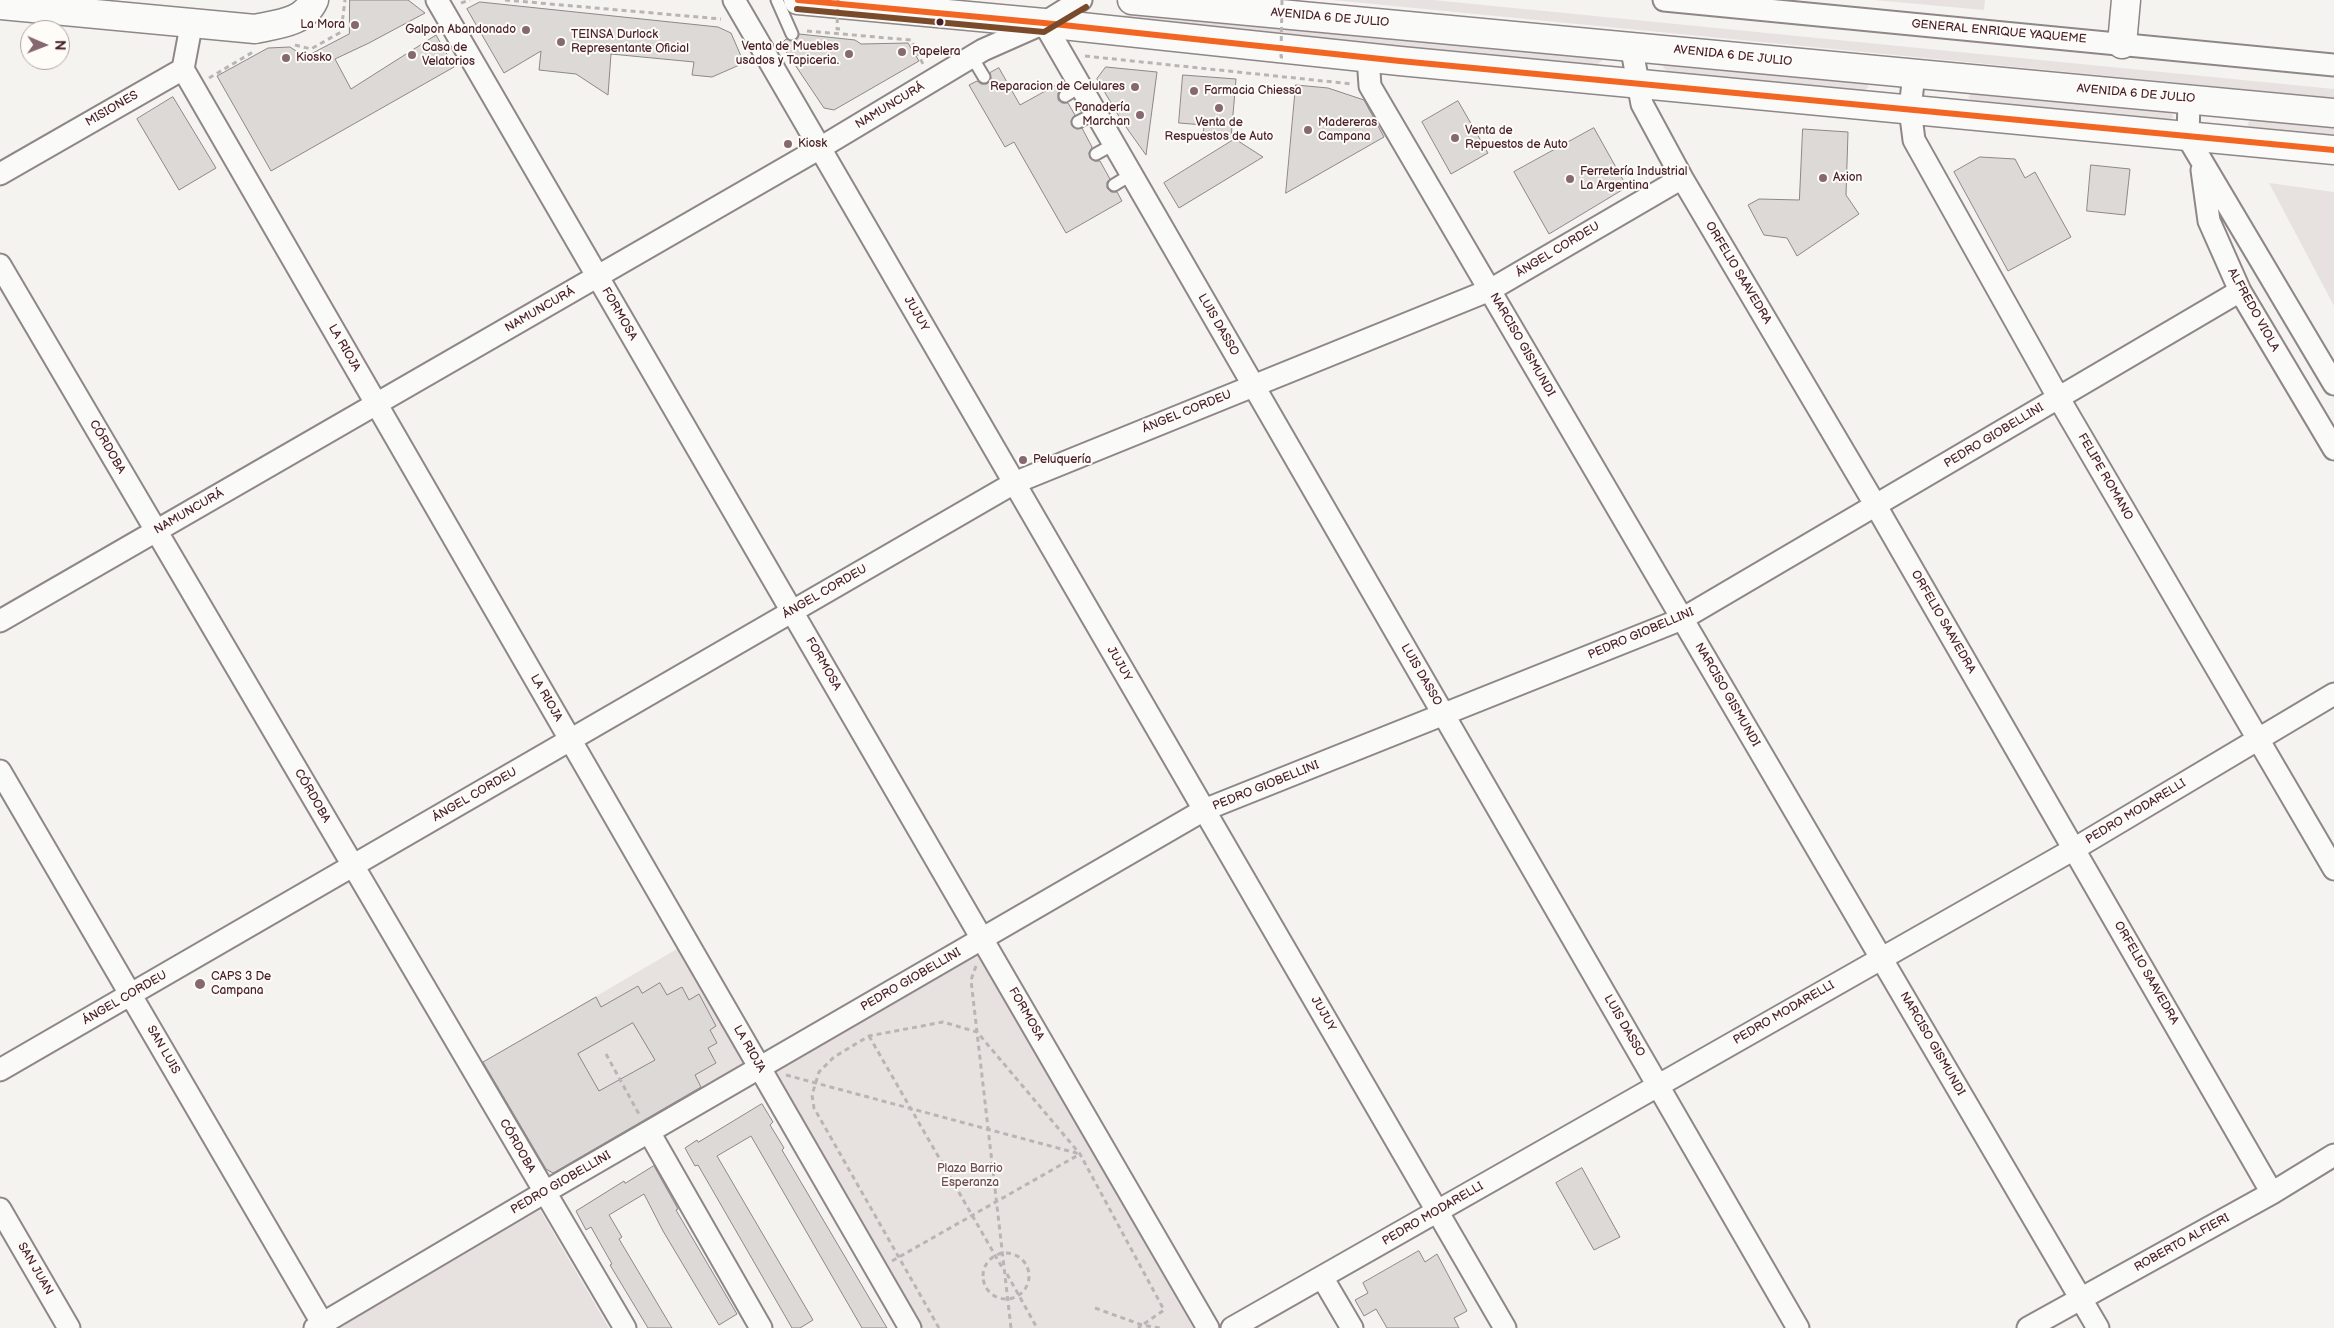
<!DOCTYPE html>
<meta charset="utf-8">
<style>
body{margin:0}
#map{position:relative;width:2334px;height:1328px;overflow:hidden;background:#f5f3f0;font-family:"Balsamiq Sans",sans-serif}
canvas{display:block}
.north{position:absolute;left:20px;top:20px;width:50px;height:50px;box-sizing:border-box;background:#fdfcf7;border:1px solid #b5a4a5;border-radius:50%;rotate:91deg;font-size:14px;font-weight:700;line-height:20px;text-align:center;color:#4a1f2b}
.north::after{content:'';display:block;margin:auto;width:18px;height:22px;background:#866970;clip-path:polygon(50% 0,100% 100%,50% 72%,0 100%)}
</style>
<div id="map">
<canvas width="2334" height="1328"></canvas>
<div class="north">N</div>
</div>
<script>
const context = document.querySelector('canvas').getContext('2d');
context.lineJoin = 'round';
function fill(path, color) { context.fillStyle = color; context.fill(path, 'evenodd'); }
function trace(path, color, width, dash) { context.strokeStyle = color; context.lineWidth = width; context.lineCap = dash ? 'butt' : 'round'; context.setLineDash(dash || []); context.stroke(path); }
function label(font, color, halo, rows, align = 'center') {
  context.font = font + ' "Balsamiq Sans",sans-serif'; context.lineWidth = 4; context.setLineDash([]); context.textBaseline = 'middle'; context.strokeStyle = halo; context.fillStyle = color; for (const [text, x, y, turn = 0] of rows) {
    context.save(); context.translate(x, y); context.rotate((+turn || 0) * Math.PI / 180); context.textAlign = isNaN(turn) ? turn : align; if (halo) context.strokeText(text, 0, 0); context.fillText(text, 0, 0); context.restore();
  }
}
fill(new Path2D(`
 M 682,946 L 752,1065 L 547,1183 L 480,1064 Z`), '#e7e2df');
fill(new Path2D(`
 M 1332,0 L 1433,0 L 2334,89 L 2334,98 Z
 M 1874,0 L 1985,0 L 1984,10 Z
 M 1128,12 L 1600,57 L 1602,61 L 1596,65 L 1127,22 L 1123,16 Z
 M 1665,63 L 1864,81 L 1869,87 L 1863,91 L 1668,72 L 1663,67 Z
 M 1974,92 L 2169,111 L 2174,117 L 2168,121 L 1973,102 L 1968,97 Z
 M 2252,119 L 2334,127 L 2334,137 L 2252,129 L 2247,124 Z
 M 2269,183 L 2334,192 L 2334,306 Z
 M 980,954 L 1193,1328 L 920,1328 L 774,1071 Z
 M 540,1210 L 609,1328 L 339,1328 Z`), '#e7e2e0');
const building = new Path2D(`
 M 350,0 L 408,0 L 425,13 L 369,43 L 335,59 L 351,89 L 436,35 L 454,67 L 271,171 L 217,76 L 268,48 L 290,47 L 305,57 L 349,34 Z
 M 480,2 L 718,27 L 731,33 L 744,63 L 712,77 L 692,75 L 694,62 L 611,54 L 608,95 L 576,74 L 539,70 L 541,51 L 504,73 L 467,9 Z
 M 799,34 L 855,40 L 861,44 L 908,43 L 919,61 L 834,110 L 824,108 L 781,44 L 786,39 L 795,41 Z
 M 1106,67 L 1157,72 L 1146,155 L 1121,120 L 1097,79 Z
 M 999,68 L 1020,105 L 1058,84 L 1061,90 L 1058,93 L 1058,100 L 1062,103 L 1068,103 L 1075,115 L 1071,121 L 1072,126 L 1077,129 L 1082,128 L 1092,147 L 1089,153 L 1090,158 L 1095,161 L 1100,161 L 1110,179 L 1107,182 L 1107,188 L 1111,192 L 1117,192 L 1122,201 L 1066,233 L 1014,142 L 1005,147 L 969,85 L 977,81 L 981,84 L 987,84 L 991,80 L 990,73 Z
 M 1183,75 L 1236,79 L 1231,138 L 1203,137 L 1204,125 L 1179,123 Z
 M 1296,85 L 1328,88 L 1364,100 L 1384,137 L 1286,193 Z
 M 173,97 L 216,168 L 179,190 L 137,119 Z
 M 1458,101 L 1488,153 L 1451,174 L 1422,122 Z
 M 1594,128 L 1627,187 L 1549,234 L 1514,172 Z
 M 1803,129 L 1848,132 L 1846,195 L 1859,214 L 1797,256 L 1787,238 L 1764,235 L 1748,205 L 1759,199 L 1799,200 Z
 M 1235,139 L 1263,157 L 1179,208 L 1164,183 Z
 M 1980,157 L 2015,159 L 2025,178 L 2035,172 L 2071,237 L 2008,271 L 1954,172 Z
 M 2091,165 L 2130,169 L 2125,215 L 2087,211 Z
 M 660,983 L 667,995 L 682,987 L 689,1000 L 699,994 L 716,1026 L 710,1030 L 717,1043 L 708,1048 L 716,1063 L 695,1075 L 701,1087 L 553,1173 L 546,1169 L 483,1062 L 596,997 L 601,1007 L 638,986 L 642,993 ZM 633,1023 L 655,1060 L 599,1091 L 578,1054 Z
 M 762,1104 L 773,1122 L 770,1125 L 784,1148 L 782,1150 L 887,1328 L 862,1328 L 751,1136 L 717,1156 L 813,1320 L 800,1328 L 792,1328 L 698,1165 L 695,1166 L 685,1148 L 697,1140 L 698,1142 Z
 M 654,1166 L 678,1209 L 676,1210 L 737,1314 L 719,1325 L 663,1231 L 644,1194 L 609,1215 L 622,1237 L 619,1239 L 672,1328 L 648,1328 L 610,1265 L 612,1264 L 591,1227 L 586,1230 L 576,1211 L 624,1181 L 625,1183 Z
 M 1582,1168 L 1620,1237 L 1594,1250 L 1556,1183 Z
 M 1419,1251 L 1425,1262 L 1437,1254 L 1446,1271 L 1467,1311 L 1454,1318 L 1459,1328 L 1387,1328 L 1376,1309 L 1364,1316 L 1355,1300 L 1368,1293 L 1363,1283 Z`);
fill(building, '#dcd9d7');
trace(building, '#8f8687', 1);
const lane = new Path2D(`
 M 777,0 L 792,34
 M 972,57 L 984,77
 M 1065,96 L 1081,86
 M 1078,122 L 1096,113
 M 1096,154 L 1114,144
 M 1114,185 L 1132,174`);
const street = new Path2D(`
 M 437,0 L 1208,1328
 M 734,0 L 1505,1328
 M 1664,0 L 2334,65
 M 1044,23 L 1798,1328
 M 1631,45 L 1642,104 L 1682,178 L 1876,506 L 2272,1193
 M 1368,57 L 1370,86 L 2098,1328
 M 183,69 L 910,1328
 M 1914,74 L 1910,109 L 1914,140 L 2058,397 L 2334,869
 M 2189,99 L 2188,138 L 2334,384
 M 2202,170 L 2209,221 L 2240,291 L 2334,449
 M 0,174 L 183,69 L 192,21
 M 0,265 L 625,1328
 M 0,621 L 820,148 L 983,50 L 1044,23 L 1081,0
 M 0,771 L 325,1328
 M 0,1070 L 1014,483 L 1490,290 L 1682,178
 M 649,1132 L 761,1328
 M 0,1209 L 69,1328
 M 1322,1277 L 1352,1328
 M 315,1328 L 545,1192 L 1204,810 L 1682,619 L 2240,291
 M 1232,1328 L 2074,849 L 2334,694
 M 2028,1328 L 2272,1193 L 2334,1155`);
const secondary = new Path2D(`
 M 798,0 L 1044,23 L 1400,61 L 2334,150
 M 1132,0 L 2334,113
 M 0,5 L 255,29 C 277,24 304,23 314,0
 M 2122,44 L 2126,0`);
trace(lane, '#8f8687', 15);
trace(street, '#8f8687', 25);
trace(secondary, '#8f8687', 31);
trace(new Path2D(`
 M 505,0 L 721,19
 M 461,3 L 470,0
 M 807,31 L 911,40 L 923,64
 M 295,45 L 311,49 L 341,32 L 345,0
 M 1085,56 L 1352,84
 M 209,78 L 253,52
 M 976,966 L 971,980 L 1011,1328
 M 869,1036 L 1003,1269
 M 606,1054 L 640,1116
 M 786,1075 L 1080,1154
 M983 1276a23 23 0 1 1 46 0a23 23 0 1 1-46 0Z
 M 892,1261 L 1080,1154
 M 1007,1274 L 1037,1328
 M 1095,1308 L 1142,1325 L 1160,1328
 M 939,1328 L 814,1108 L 812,1095 L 819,1072 L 834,1057 L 869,1036 L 943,1022 L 977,1032 L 1080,1154 L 1164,1310 L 1138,1328`), '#bab5b4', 3, [5, 4]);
trace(lane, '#fafaf8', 11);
trace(street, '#fafaf8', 21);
trace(secondary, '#fafaf8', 28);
trace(new Path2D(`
 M 838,0 L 837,29 L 841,29
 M 1282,0 L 1281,57 L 1283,57`), '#bab5b4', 3, [5, 4]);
trace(new Path2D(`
 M 798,0 L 1044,23 L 1400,61 L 2334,150`), '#f26522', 6);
trace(new Path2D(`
 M 797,9 L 1044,32 L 1086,7`), '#7a4b2a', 6);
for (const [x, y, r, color] of [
 [940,22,4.5,"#4a1f2b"],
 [355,25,5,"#866970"],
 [526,30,5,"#866970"],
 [561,42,5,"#866970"],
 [902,52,5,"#866970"],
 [849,54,5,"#866970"],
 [412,55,5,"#866970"],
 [286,58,5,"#866970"],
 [1135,87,5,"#866970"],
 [1194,91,5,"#866970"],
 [1219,108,5,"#866970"],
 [1140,115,5,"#866970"],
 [1308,130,5,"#866970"],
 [1455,138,5,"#866970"],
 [788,144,5,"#866970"],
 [1823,178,5,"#866970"],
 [1570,179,5,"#866970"],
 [1023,460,5,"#866970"],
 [200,984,6,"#866970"]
]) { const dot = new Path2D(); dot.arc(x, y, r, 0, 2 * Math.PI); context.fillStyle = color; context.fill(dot); trace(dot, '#fdfcf7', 2); }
label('12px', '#4a1f2b', '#fdfcf7', [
 ["AVENIDA 6 DE JULIO",1330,18,5],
 ["GENERAL ENRIQUE YAQUEME",1999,32,5],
 ["AVENIDA 6 DE JULIO",1733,56,6],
 ["AVENIDA 6 DE JULIO",2136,94,5],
 ["NAMUNCURÁ",890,106,-31],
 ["MISIONES",112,109,-30],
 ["ÁNGEL CORDEU",1558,250,-31],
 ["ORFELIO SAAVEDRA",1738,273,59],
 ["NAMUNCURÁ",540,310,-30],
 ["ALFREDO VIOLA",2253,310,61],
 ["FORMOSA",619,314,60],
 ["JUJUY",916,314,60],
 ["LUIS DASSO",1218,325,60],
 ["NARCISO GISMUNDI",1522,345,60],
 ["LA RIOJA",344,348,60],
 ["ÁNGEL CORDEU",1187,412,-22],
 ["PEDRO GIOBELLINI",1994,436,-31],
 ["CÓRDOBA",107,447,60],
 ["FELIPE ROMANO",2105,477,60],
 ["NAMUNCURÁ",189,512,-30],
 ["ÁNGEL CORDEU",825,592,-30],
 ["ORFELIO SAAVEDRA",1943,622,60],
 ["PEDRO GIOBELLINI",1641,634,-23],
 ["FORMOSA",823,664,60],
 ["JUJUY",1119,664,60],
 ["LUIS DASSO",1421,675,60],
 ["NARCISO GISMUNDI",1727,695,60],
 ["LA RIOJA",546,698,60],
 ["PEDRO GIOBELLINI",1266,786,-22],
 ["ÁNGEL CORDEU",475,795,-30],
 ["CÓRDOBA",312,796,60],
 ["PEDRO MODARELLI",2136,812,-31],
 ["ORFELIO SAAVEDRA",2146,973,60],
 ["PEDRO GIOBELLINI",911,980,-30],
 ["ÁNGEL CORDEU",125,998,-30],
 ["PEDRO MODARELLI",1784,1013,-30],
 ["FORMOSA",1026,1014,60],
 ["JUJUY",1323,1014,60],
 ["LUIS DASSO",1624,1026,60],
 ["NARCISO GISMUNDI",1932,1044,60],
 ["LA RIOJA",749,1049,60],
 ["SAN LUIS",163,1050,60],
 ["CÓRDOBA",517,1146,60],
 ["PEDRO GIOBELLINI",561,1183,-30],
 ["PEDRO MODARELLI",1433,1214,-30],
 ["ROBERTO ALFIERI",2182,1243,-29],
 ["SAN JUAN",35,1269,60]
]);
label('12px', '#4a1f2b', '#fdfcf7', [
 ["La Mora",345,25,"right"],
 ["Galpon Abandonado",516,30,"right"],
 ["TEINSA Durlock",571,35],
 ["Representante Oficial",571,49],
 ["Venta de Muebles",839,47,"right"],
 ["usados y Tapiceria.",839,61,"right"],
 ["Casa de",422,48],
 ["Velatorios",422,62],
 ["Papelera",912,52],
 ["Kiosko",296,58],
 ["Reparacion de Celulares",1125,87,"right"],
 ["Farmacia Chiessa",1204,91],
 ["Panadería",1130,108,"right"],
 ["Marchan",1130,122,"right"],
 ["Venta de",1219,123,"center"],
 ["Respuestos de Auto",1219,137,"center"],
 ["Madereras",1318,123],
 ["Campana",1318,137],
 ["Venta de",1465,131],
 ["Repuestos de Auto",1465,145],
 ["Kiosk",798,144],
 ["Ferretería Industrial",1580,172],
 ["La Argentina",1580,186],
 ["Axion",1833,178],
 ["Peluquería",1033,460],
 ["CAPS 3 De",211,977],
 ["Campana",211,991]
], 'left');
label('12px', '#6e4c55', '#fdfcf7', [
 ["Plaza Barrio",970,1169],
 ["Esperanza",970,1183]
]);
</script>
